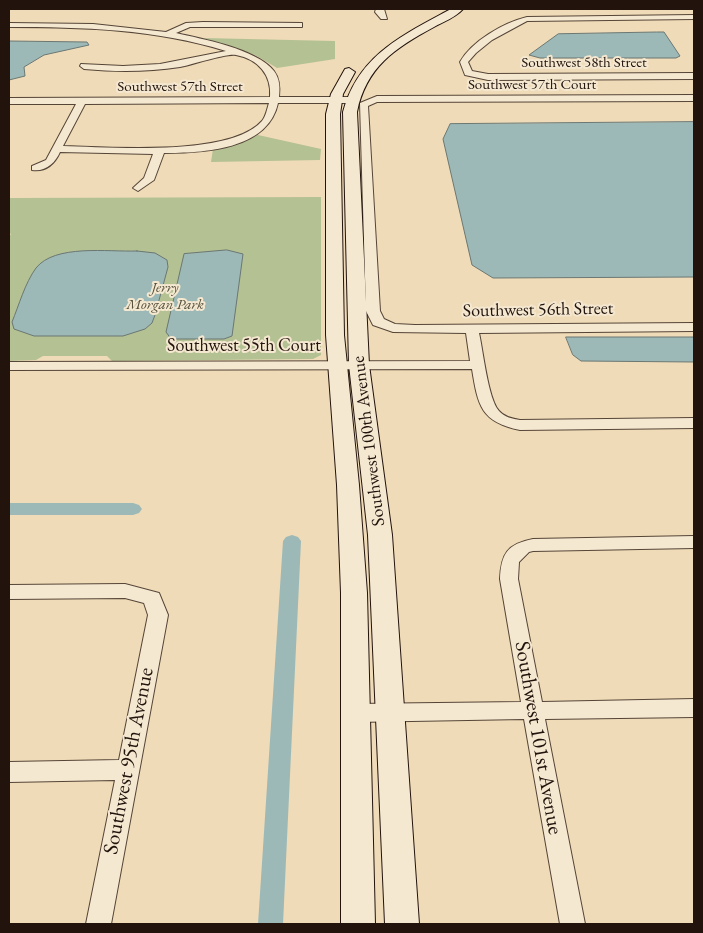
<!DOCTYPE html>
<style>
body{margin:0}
#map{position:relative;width:703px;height:933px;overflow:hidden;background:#efdbb8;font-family:"EB Garamond",serif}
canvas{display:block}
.frame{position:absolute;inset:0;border:10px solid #22130c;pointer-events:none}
</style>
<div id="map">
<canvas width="703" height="933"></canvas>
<div class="frame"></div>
</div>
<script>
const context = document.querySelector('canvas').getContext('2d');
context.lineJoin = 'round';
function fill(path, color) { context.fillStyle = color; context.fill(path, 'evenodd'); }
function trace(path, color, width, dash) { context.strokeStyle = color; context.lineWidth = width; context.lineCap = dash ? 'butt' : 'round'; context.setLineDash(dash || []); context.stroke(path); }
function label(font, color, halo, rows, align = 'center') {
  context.font = font + ' "EB Garamond",serif'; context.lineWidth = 4; context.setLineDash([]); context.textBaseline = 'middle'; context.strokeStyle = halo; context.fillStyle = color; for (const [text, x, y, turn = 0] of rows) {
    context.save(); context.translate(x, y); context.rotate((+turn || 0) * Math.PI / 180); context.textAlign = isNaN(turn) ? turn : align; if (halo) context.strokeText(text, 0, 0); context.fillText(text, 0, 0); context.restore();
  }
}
fill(new Path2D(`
 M 203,38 L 335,41 L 335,59 L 277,68 L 255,55 Z
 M 258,135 L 321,149 L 320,160 L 211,162 L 213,149 L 236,144 Z
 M 321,197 L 321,355 L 313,359 L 112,361 L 107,356 L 43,356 L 36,360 L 9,361 L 9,237 L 11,234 L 9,233 L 9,198 Z`), '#b4c193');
const water = new Path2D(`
 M 657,32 L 664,32 L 680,56 L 676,58 L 540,58 L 529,55 L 558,34 Z
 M 9,41 L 87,42 L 89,45 L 44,55 L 24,67 L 25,76 L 9,80 Z
 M 694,122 L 694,277 L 493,278 L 472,265 L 443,139 L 450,124 Z
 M 227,250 L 243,254 L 232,336 L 224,339 L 171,339 L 166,332 L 184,254 Z
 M 137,251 L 155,253 L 167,260 L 168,267 L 155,315 L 152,323 L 145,329 L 123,336 L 34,336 L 14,329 L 12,322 C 19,305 25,283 36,268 C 55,244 108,252 137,251 Z
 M 566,337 L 694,337 L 694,362 L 581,361 L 573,355 Z`);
fill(water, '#9cb9b7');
trace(water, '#6b7773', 1);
fill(new Path2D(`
 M 9,503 L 133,503 L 139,505 L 142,509 L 139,513 L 133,515 L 9,515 Z
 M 292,535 L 298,537 L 301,541 L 283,924 L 258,924 L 283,541 L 286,537 Z`), '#9cb9b7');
const minor = new Path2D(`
 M 376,9 L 384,9 L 387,19 L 381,19 L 375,12 Z
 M 694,15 L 694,19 L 527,21 L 492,40 L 476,53 L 468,62 L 472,71 L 488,74 L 694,73 L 694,79 L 488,80 L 465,75 L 460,62 C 472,41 503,23 527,17 Z
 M 203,22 L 302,23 L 302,27 L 190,27 L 176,33 C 202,39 257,49 274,71 C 280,79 280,88 279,97 L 352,97 L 357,100 L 352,103 L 278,103 C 268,150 203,153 164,153 L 154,180 L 138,191 L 133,188 L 144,178 L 153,154 L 60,152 C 55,163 46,172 32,170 L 32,166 L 46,160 L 76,104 L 9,104 L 9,98 L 270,97 C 272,75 258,59 236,55 C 227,53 191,65 180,67 C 148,72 116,72 84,69 L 80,66 L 81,64 L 123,66 L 160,64 L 226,51 C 155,29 83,27 9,27 L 9,23 L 93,24 L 166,32 L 186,23 ZM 269,103 C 267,109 266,116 262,121 C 231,157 109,147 63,146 L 85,104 Z
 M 694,95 L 694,101 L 377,102 L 368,106 L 380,311 L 384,319 L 395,324 L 415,325 L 694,323 L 694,331 L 479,333 C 483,350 488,399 499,411 C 504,417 513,419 520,420 L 694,418 L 694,428 L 520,430 C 481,422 478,406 472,369 L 9,370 L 9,362 L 470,361 L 466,333 L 393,332 L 373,325 L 366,311 L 360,103 L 377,96 Z
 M 694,536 L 694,548 L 533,551 L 529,552 L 519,562 L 518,579 L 542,702 L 694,699 L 694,717 L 545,719 L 585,924 L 560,924 L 524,719 L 355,722 L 348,719 L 344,713 L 348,707 L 355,704 L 521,702 L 500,579 C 501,554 507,544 533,539 Z
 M 125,584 L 159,593 L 168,615 L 111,924 L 86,924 L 115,780 L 9,782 L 9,762 L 119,760 L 148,615 L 144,603 L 125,598 L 9,599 L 9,585 Z`);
const secondary = new Path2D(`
 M 451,9 L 463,9 C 456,17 443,22 434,27 C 395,48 366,67 357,112 L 369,365 L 392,535 L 419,924 L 385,924 L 368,535 L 349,365 L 343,112 C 358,55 403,35 451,9 Z
 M 349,68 L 355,72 L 343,94 L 340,114 L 344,335 L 359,485 L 367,593 L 375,924 L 341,924 L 341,593 L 337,485 L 326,335 L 326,114 L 331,94 L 345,69 Z`);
trace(minor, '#554537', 2);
trace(secondary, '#22130c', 2);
fill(minor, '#f5e8d1');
fill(secondary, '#f5e8d1');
label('15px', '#22130c', '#f5e8d1', [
 ["Southwest 58th Street",584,63],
 ["Southwest 57th Court",532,85],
 ["Southwest 57th Street",180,87]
]);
label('italic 15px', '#55503b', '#f5e8d1', [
 ["Jerry",165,288],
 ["Morgan Park",165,305]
]);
label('18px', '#22130c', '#f5e8d1', [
 ["Southwest 56th Street",538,310,-1],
 ["Southwest 55th Court",244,346],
 ["Southwest 100th Avenue",369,441,-97]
]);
label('21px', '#22130c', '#f5e8d1', [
 ["Southwest 101st Avenue",538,738,80],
 ["Southwest 95th Avenue",129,761,-79]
]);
</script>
